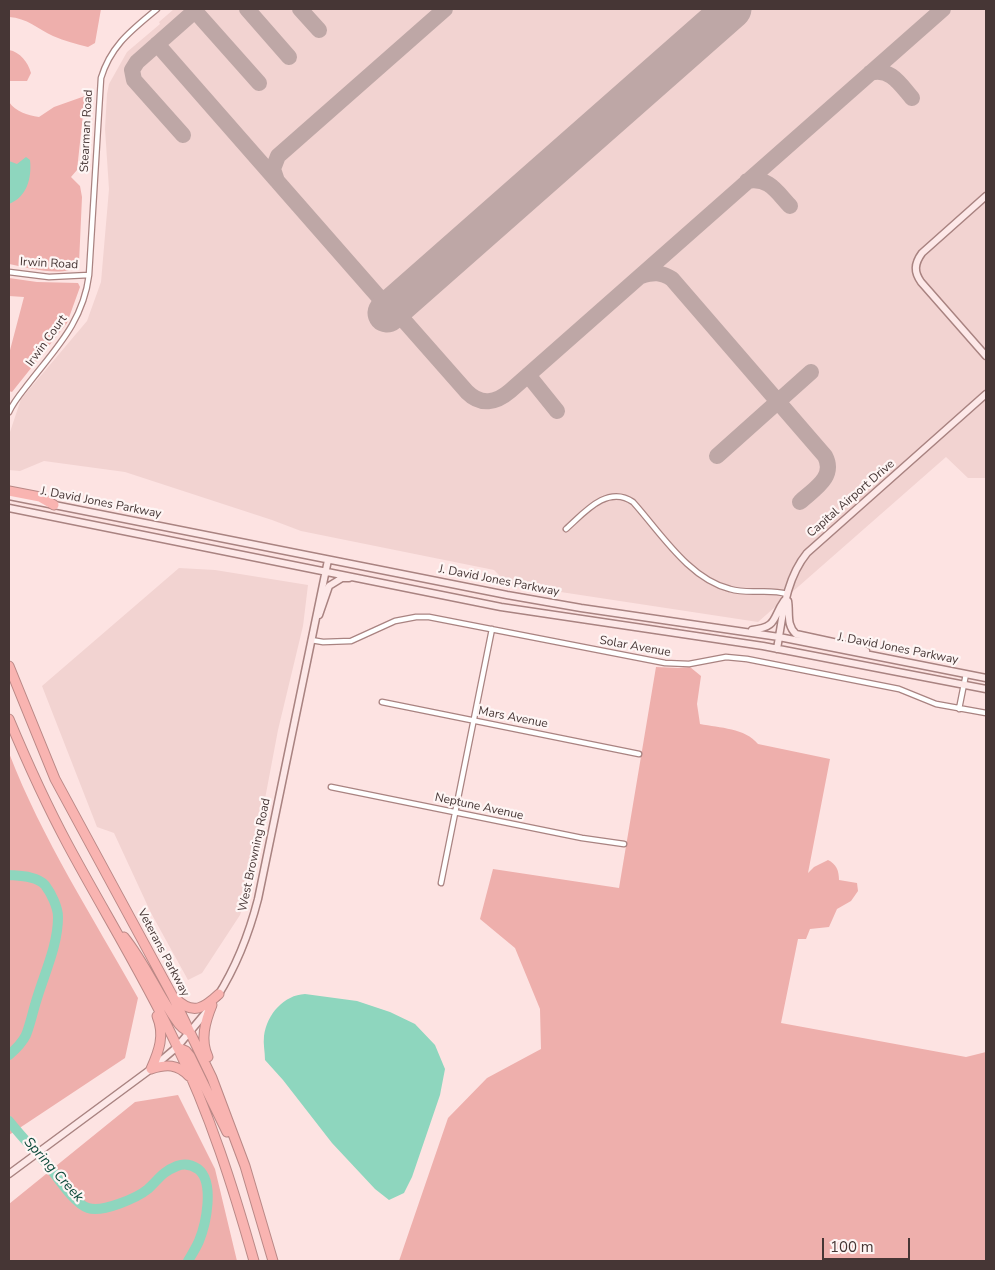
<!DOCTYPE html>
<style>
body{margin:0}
#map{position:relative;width:995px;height:1270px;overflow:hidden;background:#fde3e2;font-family:"Nunito Sans",sans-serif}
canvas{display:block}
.frame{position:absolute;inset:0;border:10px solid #463635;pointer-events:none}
.scale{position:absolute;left:822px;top:1238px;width:88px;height:22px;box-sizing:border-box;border:2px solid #463635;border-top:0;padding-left:6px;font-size:15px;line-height:18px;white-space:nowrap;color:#463635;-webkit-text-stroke:4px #fef5f4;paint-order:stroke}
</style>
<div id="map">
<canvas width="995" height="1270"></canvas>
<div class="frame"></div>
<div class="scale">100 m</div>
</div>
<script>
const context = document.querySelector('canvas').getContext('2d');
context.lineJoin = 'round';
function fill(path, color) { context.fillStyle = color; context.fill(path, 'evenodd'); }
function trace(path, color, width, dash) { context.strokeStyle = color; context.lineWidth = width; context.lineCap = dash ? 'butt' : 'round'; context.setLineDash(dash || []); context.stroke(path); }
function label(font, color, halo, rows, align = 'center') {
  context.font = font + ' "Nunito Sans",sans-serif'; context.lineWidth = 4.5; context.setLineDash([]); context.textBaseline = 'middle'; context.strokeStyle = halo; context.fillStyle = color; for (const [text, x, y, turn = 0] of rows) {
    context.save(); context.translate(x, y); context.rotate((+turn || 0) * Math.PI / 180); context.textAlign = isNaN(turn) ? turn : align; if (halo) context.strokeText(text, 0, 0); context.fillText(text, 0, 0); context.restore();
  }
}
fill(new Path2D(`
 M 174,9 L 986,9 L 986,478 L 968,478 L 946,457 L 758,622 L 508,584 L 494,570 L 301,531 L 272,520 L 125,472 L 44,461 L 20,471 L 9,470 L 9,435 L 21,399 L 87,321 L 101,282 L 109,189 L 105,129 L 107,94 L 109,84 L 127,52 L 160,24 L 159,22 Z
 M 179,568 L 215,570 L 308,585 L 303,626 L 278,730 L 247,894 L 240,915 L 204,970 L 202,973 L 188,980 L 151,913 L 114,833 L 97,827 L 42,686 Z`), '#f2d3d1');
fill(new Path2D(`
 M 9,9 L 101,9 L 95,43 L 88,47 C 76,44 65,41 53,36 C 38,29 27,18 9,17 Z
 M 9,50 C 20,52 28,62 31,73 L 27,81 L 9,81 Z
 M 85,96 L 77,170 L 71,177 L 80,186 L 82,197 L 79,263 C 76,266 72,269 69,270 C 53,275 25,267 9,264 L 9,102 C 16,112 27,115 39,117 L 54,107 Z
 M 9,278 L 37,282 L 78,283 L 80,287 L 67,323 L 12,392 L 9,391 L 9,354 L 24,297 L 9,296 Z
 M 656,667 L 679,668 L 690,667 L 701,676 L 697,704 L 700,724 C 720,728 745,728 758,744 L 830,759 L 808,873 L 814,867 L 828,860 C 836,864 839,870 839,880 L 857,883 L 858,891 L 851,901 L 837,909 L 829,927 L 810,929 L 806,939 L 798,939 L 781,1023 L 966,1057 L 986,1052 L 986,1261 L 399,1261 L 448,1118 L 487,1078 L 541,1049 L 540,1009 L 515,948 L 480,919 L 493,869 L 619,888 Z
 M 9,753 C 42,839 93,917 138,998 L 125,1058 L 9,1135 Z
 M 178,1095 L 215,1169 L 237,1261 L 9,1261 L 9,1204 L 135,1102 Z`), '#eeafac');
fill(new Path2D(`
 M 26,157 L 30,160 C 32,178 27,197 9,204 L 9,161 L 17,164 Z
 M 305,994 L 357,1001 L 390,1012 L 415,1024 L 435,1045 L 445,1069 L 440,1095 L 412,1177 L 404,1193 L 389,1200 L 375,1189 L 332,1143 L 283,1080 L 265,1060 C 265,1052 263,1044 264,1036 C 267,1014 284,995 305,994 Z`), '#8ed6be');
trace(new Path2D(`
 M 9,875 C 20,876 37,876 45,885 C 51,893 58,907 58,917 C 58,947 43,976 35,1005 C 32,1015 30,1025 26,1035 C 22,1043 16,1049 9,1055
 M 9,1121 C 21,1136 34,1150 47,1164 C 57,1176 73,1203 88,1208 C 102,1213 137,1198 148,1189 C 159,1179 162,1172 177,1166 C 185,1163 192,1165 198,1169 C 215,1182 206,1224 199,1241 C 196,1248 192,1254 188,1261`), '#8ed6be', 10);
trace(new Path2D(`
 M 247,9 L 289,57
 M 300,9 L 319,30
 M 195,11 L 259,83
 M 157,44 L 377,295 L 393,308 L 467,392 C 481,406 496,403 510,391 L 943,9
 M 870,73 C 890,67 900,84 912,98
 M 183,135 L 134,80 L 132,70 L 137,62 L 197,9
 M 277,181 L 273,169 L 278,156 L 445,9
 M 747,181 C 769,177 776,191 790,206
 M 641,276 C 654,272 661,272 672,279 L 825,456 C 836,477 814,489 800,502
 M 528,375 L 557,411
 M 717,456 L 811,372`), '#bea7a6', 16);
trace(new Path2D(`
 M 387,313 L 732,9`), '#bea7a6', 39);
const street = new Path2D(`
 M 9,272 L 49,277 L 89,275
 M 9,412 C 14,401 22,392 29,383 C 56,348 83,322 89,275 L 101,78 C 111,45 132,30 157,9
 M 566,529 C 583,514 607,484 633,502 C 660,532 689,579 730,589 C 749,595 768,588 787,594
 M 311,640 L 323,642 L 351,641 L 395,621 L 416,617 L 429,617 L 665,663 L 689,664 L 726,657 L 747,659 L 899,689 L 936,704 L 986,713
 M 382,702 L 639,754
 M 959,709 L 966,674
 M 331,787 L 582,838 L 624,844
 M 441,883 L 492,629`);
const secondary = new Path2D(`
 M 986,196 L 922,253 C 914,264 914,272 921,282 L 986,356
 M 9,496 L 507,595 L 581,608 L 779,637 L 986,678
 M 9,508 L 501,607 L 763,646 L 986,689
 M 788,601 C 790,613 786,625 796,634 L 856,647 L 866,651
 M 319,615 L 329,586 L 342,578 L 349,578
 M 752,630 C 778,627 772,618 784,601
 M 777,649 C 783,615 785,580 807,553 L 986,394
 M 217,997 C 236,967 249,934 258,899 L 328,560
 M 9,1174 L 151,1069 L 177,1047 L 208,1010`);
const highway = new Path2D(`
 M 9,491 L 40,497 L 54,505
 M 9,666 L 55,779 L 172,995 L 212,1078 L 245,1166 L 273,1261
 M 9,719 C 27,762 46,804 68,845 C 104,912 144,976 176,1044 C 210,1114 233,1187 254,1261
 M 124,937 C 145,963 157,993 176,1020 C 179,1025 184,1030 190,1032
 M 175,998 C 193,1016 204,1008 219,994
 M 177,1047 L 186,1051 L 190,1056 L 227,1132
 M 208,1057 C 200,1040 205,1022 212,1005
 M 151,1069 C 159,1051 165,1035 157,1016
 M 151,1069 C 167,1064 177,1064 189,1076`);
trace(street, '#a98381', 7);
trace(secondary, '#a98381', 9);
trace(highway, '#ba8886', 11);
trace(street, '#fff', 4.5);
trace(secondary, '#fde8e8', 6);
trace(highway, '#f9b4b1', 9);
label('12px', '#463635', '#fef5f4', [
 ["Stearman Road",87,131,-87],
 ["Irwin Road",49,264,3],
 ["Irwin Court",47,341,-54],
 ["Capital Airport Drive",851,499,-41],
 ["J. David Jones Parkway",101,503,11],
 ["J. David Jones Parkway",499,581,11],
 ["Solar Avenue",635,647,10],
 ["J. David Jones Parkway",898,649,11],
 ["Mars Avenue",513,718,11],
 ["Neptune Avenue",479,807,12],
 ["West Browning Road",255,855,-78],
 ["Veterans Parkway",163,953,62]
]);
label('italic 14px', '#064636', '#fef5f4', [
 ["Spring Creek",53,1170,48]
]);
</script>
